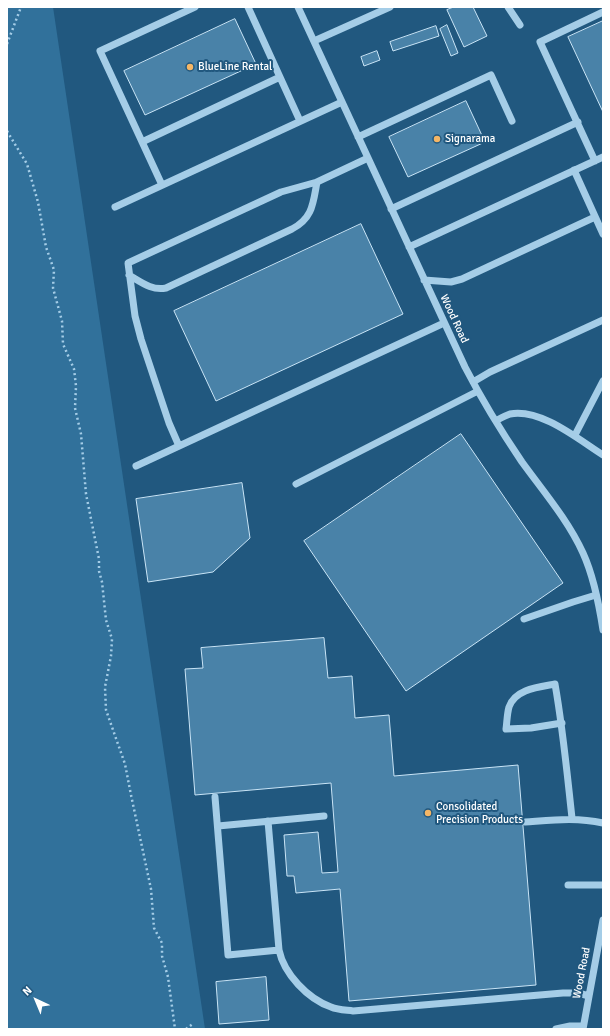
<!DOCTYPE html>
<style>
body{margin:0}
#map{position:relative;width:610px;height:1036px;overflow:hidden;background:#21587f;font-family:Signika,sans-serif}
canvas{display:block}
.frame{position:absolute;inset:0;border:8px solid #fff;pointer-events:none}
.north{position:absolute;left:16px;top:980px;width:40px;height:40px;-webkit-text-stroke:3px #21587f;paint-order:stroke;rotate:316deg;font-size:11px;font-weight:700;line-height:16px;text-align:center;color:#fff}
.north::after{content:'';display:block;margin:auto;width:14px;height:18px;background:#fff;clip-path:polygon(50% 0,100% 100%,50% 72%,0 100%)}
</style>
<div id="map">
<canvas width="610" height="1036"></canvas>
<div class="frame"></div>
<div class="north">N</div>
</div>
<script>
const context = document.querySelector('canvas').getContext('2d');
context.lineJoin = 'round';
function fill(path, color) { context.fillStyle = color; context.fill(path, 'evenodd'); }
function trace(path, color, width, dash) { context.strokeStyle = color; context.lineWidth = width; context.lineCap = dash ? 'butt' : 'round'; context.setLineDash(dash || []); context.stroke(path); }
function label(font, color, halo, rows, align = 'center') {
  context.font = font + ' Signika,sans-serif'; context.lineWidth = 4; context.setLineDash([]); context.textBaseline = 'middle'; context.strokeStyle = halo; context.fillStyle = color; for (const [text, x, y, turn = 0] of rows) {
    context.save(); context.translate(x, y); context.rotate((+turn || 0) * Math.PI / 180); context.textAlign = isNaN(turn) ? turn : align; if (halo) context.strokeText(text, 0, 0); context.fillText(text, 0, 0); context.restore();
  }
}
fill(new Path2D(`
 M 7,7 L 53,7 L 205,1029 L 7,1029 Z`), '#31719b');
const building = new Path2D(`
 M 454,7 L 473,7 L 487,36 L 464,47 L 447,10 Z
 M 235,19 L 256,64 L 145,115 L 124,71 Z
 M 603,21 L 603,112 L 568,37 Z
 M 447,25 L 458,53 L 451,56 L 440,29 Z
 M 436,26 L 439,36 L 393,51 L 390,42 Z
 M 377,51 L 380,60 L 364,66 L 361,57 Z
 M 466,101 L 485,142 L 408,177 L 389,137 Z
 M 361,224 L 403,314 L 216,401 L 174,311 Z
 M 461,434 L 563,583 L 406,691 L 304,541 Z
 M 242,483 L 250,538 L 213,572 L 148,582 L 136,499 Z
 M 324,638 L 328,678 L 352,676 L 355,718 L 389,715 L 394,776 L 518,765 L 536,985 L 349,1001 L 340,889 L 296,893 L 294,876 L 287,876 L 284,835 L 318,832 L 322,873 L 338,872 L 331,783 L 195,795 L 185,669 L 203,668 L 201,648 Z
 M 266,977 L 269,1020 L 219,1024 L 216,982 Z`);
fill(building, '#4982a8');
trace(building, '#c9e4f6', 1);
trace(new Path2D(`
 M 7,44 L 21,7
 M 7,131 L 27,164 L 38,202 L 46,247 L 54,270 L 53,288 L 62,321 L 63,344 L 74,369 L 76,386 L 75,408 L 81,434 L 86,494 L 99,559 L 99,571 L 102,582 L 106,620 L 112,639 L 111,656 L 105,687 L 106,710 L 125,764 L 131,795 L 151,889 L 154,928 L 162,943 L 162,956 L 168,977 L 175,1029
 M 186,1029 L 194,1023`), '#a5cde7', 2.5, [2, 3]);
trace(new Path2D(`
 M 248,7 L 300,121
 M 298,7 L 465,367 C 482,400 501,431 522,462 C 543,491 568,520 583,553 C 594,577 599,604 603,630
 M 508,7 L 520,25
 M 314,41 L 390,7
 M 358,137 L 491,75 L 512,121
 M 142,142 L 280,77
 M 595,161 L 540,42 L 603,12
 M 574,170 L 603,234
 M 162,185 L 100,51 L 195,7
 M 115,207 L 342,102
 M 391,209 L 578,122
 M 409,247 L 603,157
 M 129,275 C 141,282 152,291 166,288 L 292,229 C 313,218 313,203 317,182
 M 424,280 L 451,282 L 462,279 L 595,217
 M 473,382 L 490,372 L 603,320
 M 496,421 C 500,418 505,416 510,414 C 541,408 579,440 603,455
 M 575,435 L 603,381
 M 179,446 L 169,423 L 141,339 L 135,316 L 128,263 L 281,192 L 317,182 L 368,158
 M 136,466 L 444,323
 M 296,484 L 478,391
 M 524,619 L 573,602 L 596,595
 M 562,723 L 531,728 L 506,729 C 507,722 507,714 509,707 C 515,689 539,687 555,684 C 563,729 567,773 572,818
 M 215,797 L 228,955 L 279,950
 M 268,821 L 279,950 C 284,974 308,999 331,1007 C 338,1010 346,1010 353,1011 L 563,993 L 578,993 L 589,996
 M 525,822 C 553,820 576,817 603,823
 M 218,826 L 324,816
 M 568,885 L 603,885
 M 556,1029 L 570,1026 L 583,1026
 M 583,1029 L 603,920`), '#a5cde7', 7);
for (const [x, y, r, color] of [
 [190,67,4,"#f4b666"],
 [437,139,4,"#f4b666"],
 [428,813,4,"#f4b666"]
]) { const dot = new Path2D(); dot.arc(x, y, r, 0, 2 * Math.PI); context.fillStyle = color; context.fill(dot); trace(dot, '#21587f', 1.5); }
label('11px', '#fff', '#21587f', [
 ["BlueLine Rental",198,67],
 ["Signarama",445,139],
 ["Consolidated",436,807],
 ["Precision Products",436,820]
], 'left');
label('11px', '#fff', '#21587f', [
 ["Wood Road",454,319,65],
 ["Wood Road",582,973,-79]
]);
</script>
